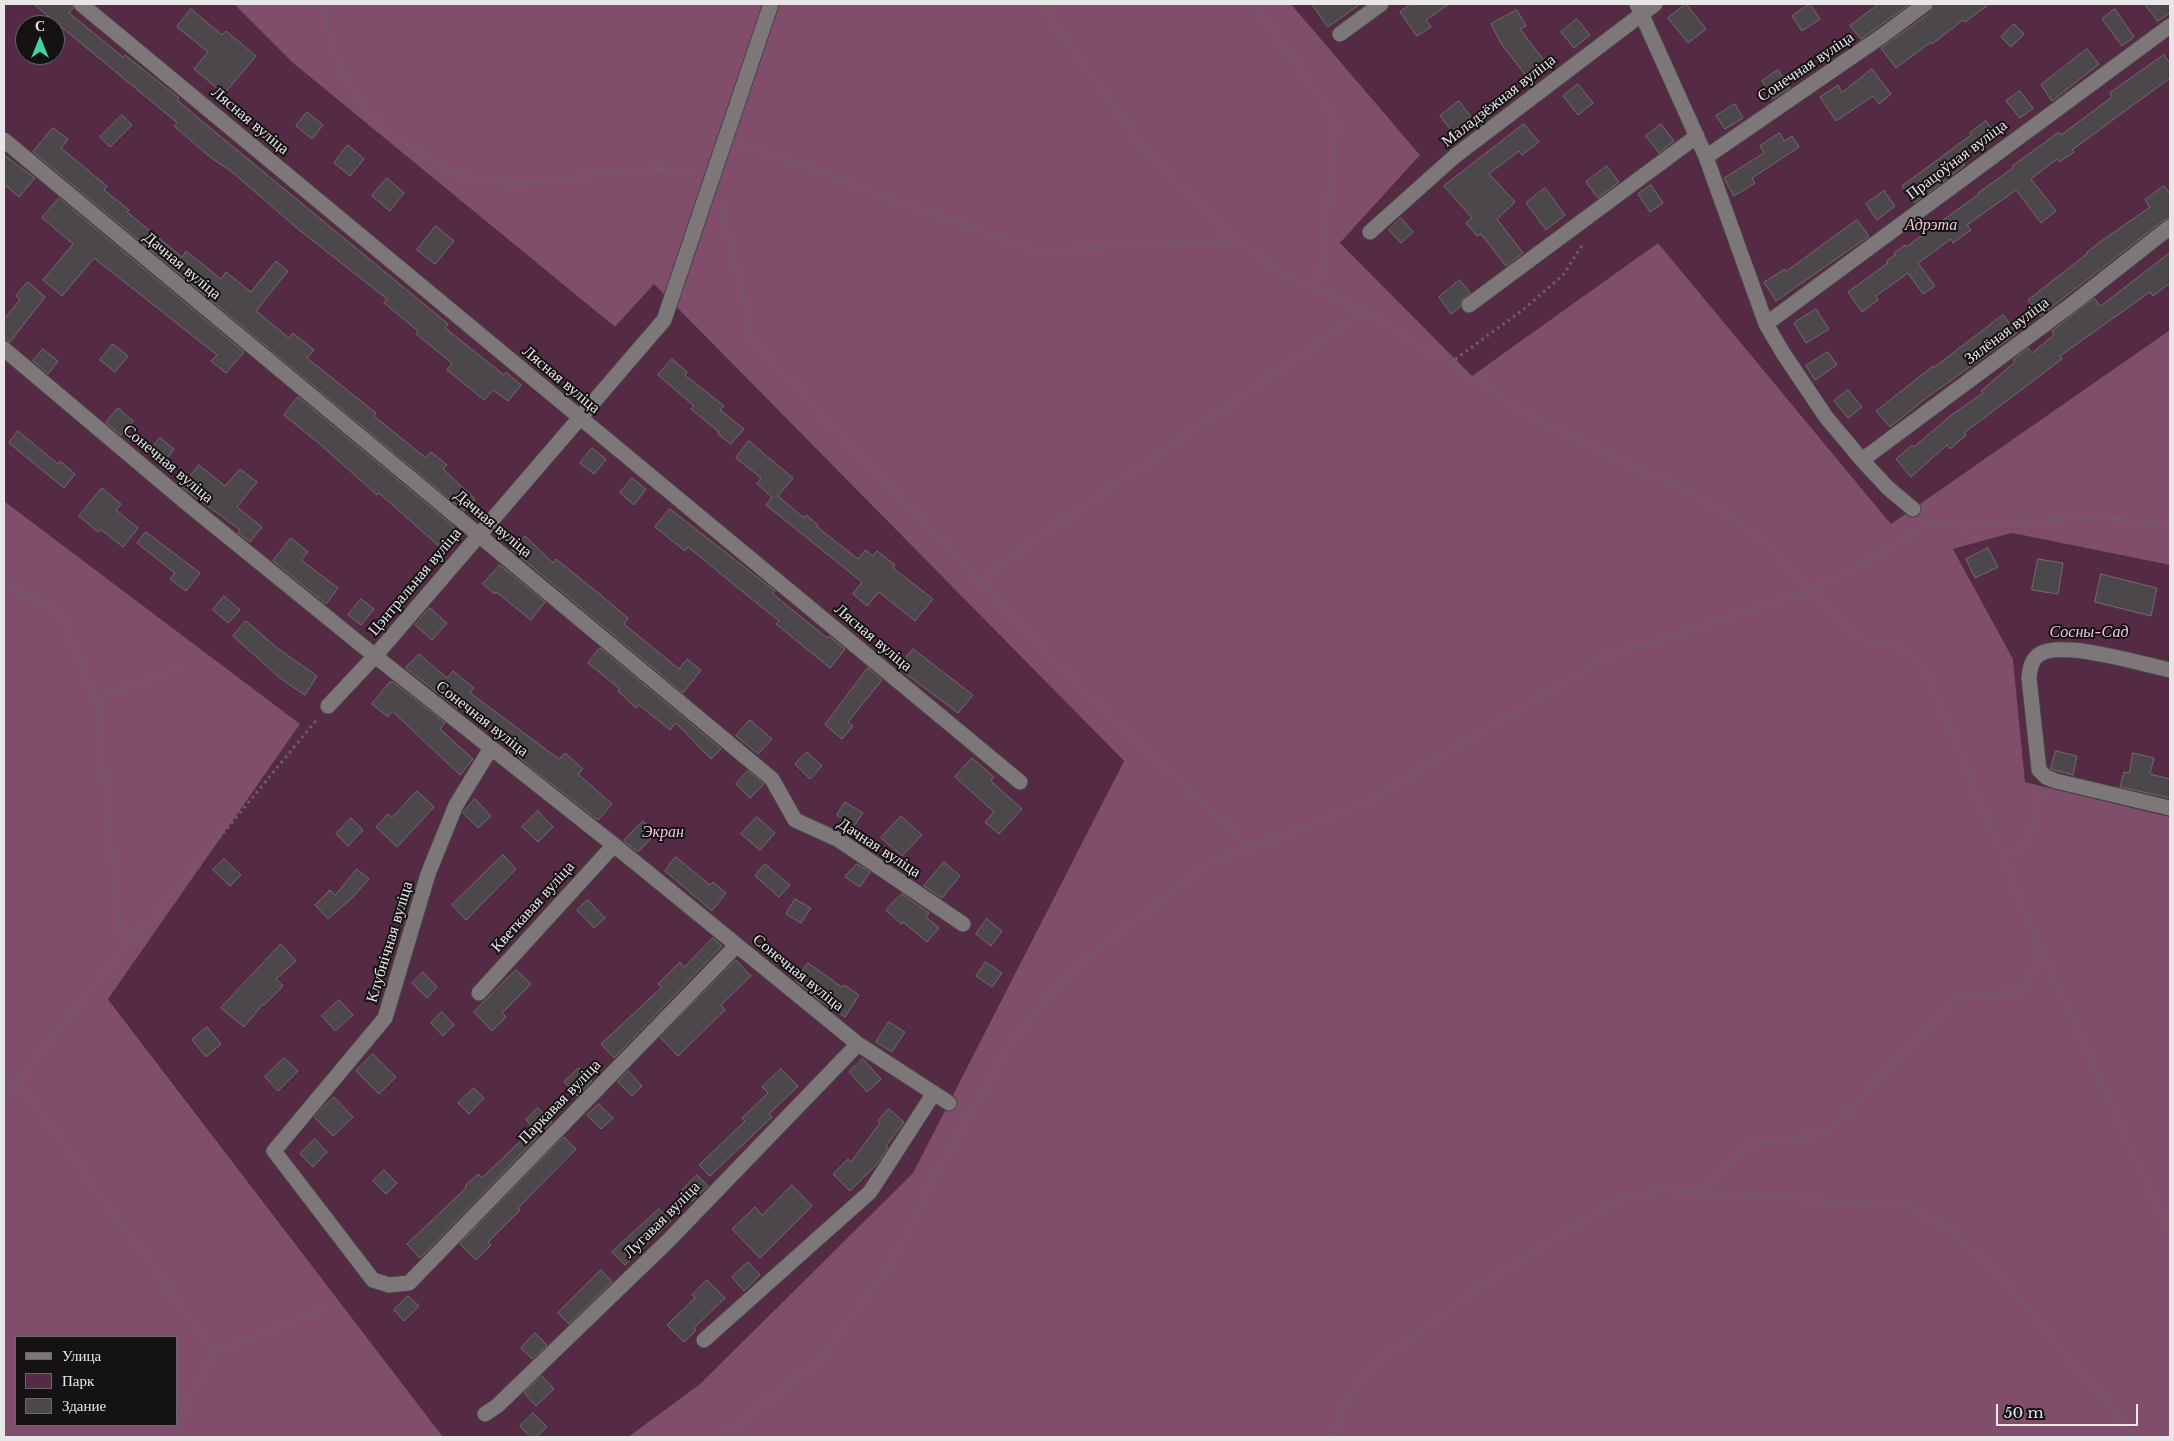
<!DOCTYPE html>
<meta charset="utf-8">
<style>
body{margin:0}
#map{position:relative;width:2174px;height:1441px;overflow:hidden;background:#2d282b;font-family:"Libre Baskerville",serif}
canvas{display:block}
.frame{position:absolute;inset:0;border:5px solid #e9e6e8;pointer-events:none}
.legend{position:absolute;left:15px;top:1336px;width:162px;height:90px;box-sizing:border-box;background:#141213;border:1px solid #696768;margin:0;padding:6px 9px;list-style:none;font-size:15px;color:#e9e6e8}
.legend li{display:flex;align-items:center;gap:10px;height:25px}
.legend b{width:25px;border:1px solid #696768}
.north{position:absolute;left:15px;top:15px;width:50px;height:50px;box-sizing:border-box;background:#141213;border:1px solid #696768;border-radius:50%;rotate:0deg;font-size:14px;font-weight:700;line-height:20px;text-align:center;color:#e9e6e8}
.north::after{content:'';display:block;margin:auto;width:18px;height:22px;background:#45d49f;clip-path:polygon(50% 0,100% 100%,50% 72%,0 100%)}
.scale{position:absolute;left:1996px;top:1404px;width:142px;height:22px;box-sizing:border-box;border:2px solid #e9e6e8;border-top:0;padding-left:6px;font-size:15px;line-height:18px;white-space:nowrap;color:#e9e6e8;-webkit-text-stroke:4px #141213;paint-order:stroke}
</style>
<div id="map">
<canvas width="2174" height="1441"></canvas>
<div class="frame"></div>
<ul class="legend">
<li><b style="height:6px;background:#7d777a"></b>Улица</li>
<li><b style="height:14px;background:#542a44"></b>Парк</li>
<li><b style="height:14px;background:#4c474a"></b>Здание</li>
</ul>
<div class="north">С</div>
<div class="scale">50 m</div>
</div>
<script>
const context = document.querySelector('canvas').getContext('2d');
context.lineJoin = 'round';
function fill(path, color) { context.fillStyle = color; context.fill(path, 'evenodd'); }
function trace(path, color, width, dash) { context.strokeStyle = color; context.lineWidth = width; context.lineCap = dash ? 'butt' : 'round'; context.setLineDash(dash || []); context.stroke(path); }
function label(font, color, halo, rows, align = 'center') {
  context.font = font + ' "Libre Baskerville",serif'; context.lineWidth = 4; context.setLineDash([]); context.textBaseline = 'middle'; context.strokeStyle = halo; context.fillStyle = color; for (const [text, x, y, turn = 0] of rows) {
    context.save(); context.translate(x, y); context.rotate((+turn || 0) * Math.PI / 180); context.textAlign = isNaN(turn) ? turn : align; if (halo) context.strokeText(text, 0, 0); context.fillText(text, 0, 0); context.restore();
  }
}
fill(new Path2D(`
 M 4,4 L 234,4 L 293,63 L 615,327 L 654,283 L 1124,761 L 913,1173 L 700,1384 L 628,1437 L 443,1437 L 108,998 L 300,724 L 4,501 ZM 25,25 L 55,25 L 55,55 L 25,55 Z
 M 1291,4 L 2170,4 L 2170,330 L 1891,524 L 1658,243 L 1472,377 L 1340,243 L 1420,155 Z
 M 2012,533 L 2170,565 L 2170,817 L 2025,782 L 2013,659 L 1953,549 Z`), '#542a44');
fill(new Path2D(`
 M 234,4 L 1291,4 L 1420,155 L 1340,243 L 1472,376 L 1658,243 L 1891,524 L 2170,330 L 2170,565 L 2012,533 L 1953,549 L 2013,659 L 2025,782 L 2170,817 L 2170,1437 L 628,1437 L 700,1384 L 913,1173 L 1124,761 L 654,284 L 615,327 L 293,63 Z
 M 4,501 L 300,724 L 108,999 L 443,1437 L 4,1437 ZM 16,1337 L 176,1337 L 176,1425 L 16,1425 Z`), '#804d6b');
const building = new Path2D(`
 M 34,4 L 72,4 L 73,8 L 69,13 L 123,57 L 125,55 L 179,98 L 177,100 L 203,122 L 448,324 L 445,328 L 504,375 L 506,372 L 521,385 L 508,401 L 493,390 L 484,400 L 447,370 L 452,363 L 416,334 L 418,331 L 384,303 L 387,299 L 298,229 L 232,172 L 210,157 L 174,126 L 177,123 Z
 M 1312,4 L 1360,4 L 1328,27 Z
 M 1411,4 L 1449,4 L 1426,20 L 1431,27 L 1417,36 L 1400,12 Z
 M 1686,4 L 1706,29 L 1688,43 L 1668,18 Z
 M 1810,4 L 1820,19 L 1802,31 L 1792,16 Z
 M 1879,4 L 1910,4 L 1861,39 L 1850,26 Z
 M 1934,4 L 1989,4 L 1965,22 L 1963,20 L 1932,44 L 1931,42 L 1896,68 L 1881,48 L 1931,12 Z
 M 2145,4 L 2170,4 L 2170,13 L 2158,21 Z
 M 191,9 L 222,35 L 226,31 L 256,56 L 224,94 L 194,69 L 208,52 L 177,27 Z
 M 2115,9 L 2134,37 L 2122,46 L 2102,19 Z
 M 1517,10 L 1526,26 L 1520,29 L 1546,63 L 1527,77 L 1502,45 L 1491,24 Z
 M 1577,19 L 1590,35 L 1574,48 L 1561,32 Z
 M 2014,24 L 2024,34 L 2011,47 L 2001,37 Z
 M 2087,49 L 2099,64 L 2052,101 L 2041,85 Z
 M 2164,55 L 2170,63 L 2170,78 L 2072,150 L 2074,152 L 2059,162 L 2057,159 L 2031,179 L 2056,211 L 2041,223 L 2016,190 L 1967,225 L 1971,230 L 1953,243 L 1951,239 L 1918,263 L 1935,286 L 1923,294 L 1908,273 L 1876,296 L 1878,300 L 1862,312 L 1848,292 L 1888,263 L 1886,261 L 1895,255 L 1894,253 L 1905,245 L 1906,247 L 1979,194 L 1978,193 L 2013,168 L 2012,166 L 2059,132 L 2061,135 L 2112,97 L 2110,93 Z
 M 1872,69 L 1891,94 L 1879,104 L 1873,96 L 1836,121 L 1820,97 L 1838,85 L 1842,92 Z
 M 1778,70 L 1790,88 L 1773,99 L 1762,81 Z
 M 1578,84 L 1593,103 L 1578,115 L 1563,96 Z
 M 2020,91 L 2033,108 L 2020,118 L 2006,101 Z
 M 1459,101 L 1471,117 L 1452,132 L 1440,116 Z
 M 1735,104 L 1743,118 L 1725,129 L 1716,116 Z
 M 307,112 L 323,125 L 312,139 L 296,126 Z
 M 122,115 L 132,125 L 110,147 L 100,137 Z
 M 1986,121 L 1998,137 L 1963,163 L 1965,165 L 1915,203 L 1902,186 L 1971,135 L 1970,133 Z
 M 1524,124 L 1539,142 L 1522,155 L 1519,151 L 1489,174 L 1515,202 L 1497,219 L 1523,253 L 1506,266 L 1481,234 L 1477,236 L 1466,223 L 1472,218 L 1444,186 Z
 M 1661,124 L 1674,141 L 1659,153 L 1646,136 Z
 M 53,128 L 68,139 L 61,148 L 107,186 L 104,190 L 129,210 L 127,212 L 182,257 L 186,251 L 221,279 L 226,272 L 251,292 L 276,261 L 288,271 L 256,311 L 289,338 L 293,333 L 314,350 L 307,358 L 376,413 L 374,416 L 426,458 L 431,452 L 447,465 L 443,469 L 475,499 L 464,511 L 33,152 Z
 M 1780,133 L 1784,141 L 1792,136 L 1799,147 L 1752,178 L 1755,183 L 1734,196 L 1724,178 L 1764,153 L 1760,146 Z
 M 348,145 L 364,159 L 350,176 L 334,163 Z
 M 4,155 L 35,178 L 19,197 L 4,184 Z
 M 1607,166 L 1619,182 L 1598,198 L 1586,182 Z
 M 387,178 L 404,193 L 390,211 L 372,196 Z
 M 1651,185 L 1663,203 L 1650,212 L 1638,194 Z
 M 2164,186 L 2170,194 L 2170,218 L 2164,220 L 2040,316 L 2028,300 L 2088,253 L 2087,252 L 2100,242 L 2150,207 L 2145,200 Z
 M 1545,188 L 1565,215 L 1546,230 L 1526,203 Z
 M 1884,191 L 1895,206 L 1877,220 L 1866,204 Z
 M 59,198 L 244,352 L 226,373 L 211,361 L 217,355 L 94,258 L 62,296 L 43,280 L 73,244 L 42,218 Z
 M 1401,218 L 1413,232 L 1401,243 L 1389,230 Z
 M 1857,220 L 1869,236 L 1776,301 L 1764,282 L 1785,269 L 1786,271 Z
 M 436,226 L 454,241 L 435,264 L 417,250 Z
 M 2170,253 L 2170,283 L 2153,296 L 2150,292 L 2060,356 L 2062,359 L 1964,433 L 1966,435 L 1950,449 L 1947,445 L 1911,477 L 1896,459 L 1912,445 L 1914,447 L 1950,416 L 1983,393 L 1981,391 L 2015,362 L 2013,360 L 2028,348 L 2032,353 L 2054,335 L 2052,331 L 2094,298 L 2100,306 Z
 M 1460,280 L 1470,293 L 1461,301 L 1460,307 L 1451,314 L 1439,297 Z
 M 28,282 L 45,297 L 10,342 L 4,340 L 4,319 L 20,300 L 16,296 Z
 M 1816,309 L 1829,329 L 1806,343 L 1794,323 Z
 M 2003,315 L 2017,333 L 1925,399 L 1890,427 L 1876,411 L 1933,366 L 1934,367 Z
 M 113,344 L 128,356 L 115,372 L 100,360 Z
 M 43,349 L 58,361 L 48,374 L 33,361 Z
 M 1828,352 L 1837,365 L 1815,380 L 1806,366 Z
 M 672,359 L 687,372 L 685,375 L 724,406 L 720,410 L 744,429 L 731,444 L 718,434 L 719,432 L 691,409 L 694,406 L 658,375 Z
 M 1848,390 L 1862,407 L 1848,418 L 1834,401 Z
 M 298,397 L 451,524 L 455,530 L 441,548 L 379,493 L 377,495 L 321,445 L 284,415 Z
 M 118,408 L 133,421 L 121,435 L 106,423 Z
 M 18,431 L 58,464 L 60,461 L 75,474 L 64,488 L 9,443 Z
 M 160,438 L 174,449 L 162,465 L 148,453 Z
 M 749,441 L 793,478 L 778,496 L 804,518 L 806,515 L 818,525 L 817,527 L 858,559 L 865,550 L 873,556 L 877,551 L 895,565 L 893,568 L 933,599 L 915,621 L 879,592 L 867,606 L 853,594 L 862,582 L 766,505 L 772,497 L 757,484 L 761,478 L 736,458 Z
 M 592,448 L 606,459 L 594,474 L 580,463 Z
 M 199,465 L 225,486 L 240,469 L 257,482 L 237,507 L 262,527 L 250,542 L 238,533 L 240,530 L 182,487 Z
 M 632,478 L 646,489 L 634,505 L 620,493 Z
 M 102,488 L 121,504 L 116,510 L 138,528 L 123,547 L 100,529 L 98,532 L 79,516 Z
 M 670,509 L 770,587 L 775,591 L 773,594 L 827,638 L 829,636 L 845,649 L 830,668 L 776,624 L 779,621 L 732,583 L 688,547 L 685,551 L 655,527 Z
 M 146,532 L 200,573 L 186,591 L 170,579 L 175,573 L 137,543 Z
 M 525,536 L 553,563 L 556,559 L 602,596 L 628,618 L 624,624 L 679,669 L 687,659 L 701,670 L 683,693 L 512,550 Z
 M 291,538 L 308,552 L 301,560 L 338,588 L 326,604 L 273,561 Z
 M 1988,548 L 1998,567 L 1975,578 L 1966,559 Z
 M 2038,559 L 2063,563 L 2058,594 L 2032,590 Z
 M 500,565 L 545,602 L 531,620 L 496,592 L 494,594 L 483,584 Z
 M 2101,574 L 2157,588 L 2151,616 L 2095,602 Z
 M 224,596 L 240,610 L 228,623 L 213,610 Z
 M 361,599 L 374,609 L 361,625 L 348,615 Z
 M 430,608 L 447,623 L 432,640 L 415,625 Z
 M 246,621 L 276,647 L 317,676 L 305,695 L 281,679 L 233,636 Z
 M 600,648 L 721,749 L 711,759 L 676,723 L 670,730 L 639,705 L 636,708 L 618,691 L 620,689 L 588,663 Z
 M 913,649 L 973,695 L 958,713 L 898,668 Z
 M 419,654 L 447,678 L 453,671 L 474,688 L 470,693 L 559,759 L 565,753 L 583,769 L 578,774 L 612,804 L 598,820 L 531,768 L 492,732 L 459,708 L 458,709 L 406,668 Z
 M 868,668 L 882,680 L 848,722 L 853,726 L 842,739 L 825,725 Z
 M 390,682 L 393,682 L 445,723 L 440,729 L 473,759 L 460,775 L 392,711 L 388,717 L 372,704 Z
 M 750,720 L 772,739 L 758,754 L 736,736 Z
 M 2056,751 L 2077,756 L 2073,775 L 2051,769 Z
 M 807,752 L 822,766 L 810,779 L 795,764 Z
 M 2133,753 L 2154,758 L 2150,774 L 2170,779 L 2170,798 L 2120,787 L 2124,772 L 2129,773 Z
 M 972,758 L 994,777 L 991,781 L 1022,809 L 999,834 L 985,822 L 994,812 L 955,777 Z
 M 748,771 L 764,784 L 750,798 L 736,784 Z
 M 417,791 L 434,807 L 397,847 L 376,827 L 388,814 L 392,817 Z
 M 475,799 L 491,816 L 478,828 L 463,813 Z
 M 845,802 L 863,813 L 854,826 L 837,815 Z
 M 538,811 L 553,827 L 538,842 L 522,827 Z
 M 901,816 L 922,835 L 902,856 L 881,838 Z
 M 757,817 L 775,833 L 760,850 L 741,834 Z
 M 351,818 L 363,830 L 348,846 L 336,834 Z
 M 643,821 L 656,833 L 638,852 L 624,841 Z
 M 503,855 L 516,869 L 466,920 L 452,905 Z
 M 676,857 L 710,885 L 713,882 L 726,893 L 712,911 L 665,871 Z
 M 224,859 L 241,875 L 230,886 L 213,870 Z
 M 944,862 L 960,876 L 942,898 L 924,886 Z
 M 765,864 L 790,885 L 779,897 L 755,876 Z
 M 857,864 L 870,872 L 860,887 L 845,877 Z
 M 357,869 L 369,879 L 352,898 L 328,919 L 315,905 L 330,890 L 335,895 Z
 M 902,894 L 929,913 L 926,917 L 939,928 L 927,942 L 903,922 L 901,924 L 886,910 Z
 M 795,899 L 811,908 L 801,923 L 786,914 Z
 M 588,900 L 605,918 L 594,928 L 577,910 Z
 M 987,919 L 1002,931 L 991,946 L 976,934 Z
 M 713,938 L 722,946 L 614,1058 L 601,1044 L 662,987 L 658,984 L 680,962 L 684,967 Z
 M 281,944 L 296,961 L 276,979 L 283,986 L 264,1005 L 263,1004 L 244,1027 L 221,1008 Z
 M 736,960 L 751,976 L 721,1005 L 725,1010 L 678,1056 L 660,1037 Z
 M 986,962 L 1002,973 L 992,987 L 976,976 Z
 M 808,963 L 842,987 L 844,985 L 859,995 L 845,1017 L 819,1000 L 796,981 Z
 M 516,970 L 531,984 L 502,1013 L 506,1017 L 492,1031 L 474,1012 Z
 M 423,972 L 437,987 L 427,998 L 412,983 Z
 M 339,1000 L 353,1015 L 335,1031 L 322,1016 Z
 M 442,1012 L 454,1025 L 443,1036 L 431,1023 Z
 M 889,1022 L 905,1032 L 892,1052 L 876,1042 Z
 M 207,1027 L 221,1044 L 206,1057 L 192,1040 Z
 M 373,1054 L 396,1077 L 379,1094 L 356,1071 Z
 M 284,1058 L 298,1071 L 278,1091 L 265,1077 Z
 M 863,1059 L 881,1079 L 867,1092 L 849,1072 Z
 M 579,1068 L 592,1081 L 577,1096 L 564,1082 Z
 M 781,1069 L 798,1086 L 769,1114 L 772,1117 L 710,1176 L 699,1165 L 745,1121 L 742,1118 L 768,1093 L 762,1087 Z
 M 628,1071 L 642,1086 L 632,1096 L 618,1082 Z
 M 474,1088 L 484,1098 L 469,1114 L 458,1103 Z
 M 334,1097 L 353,1117 L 333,1136 L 314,1117 Z
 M 599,1104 L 613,1118 L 601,1129 L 587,1115 Z
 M 538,1108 L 552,1122 L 420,1258 L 407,1244 L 466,1188 L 465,1186 L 478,1174 L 482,1178 L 534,1128 L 526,1120 Z
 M 889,1109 L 904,1122 L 886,1146 L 888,1148 L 876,1165 L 850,1191 L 833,1174 L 848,1159 L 851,1162 L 880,1123 L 878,1121 Z
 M 564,1137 L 576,1149 L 518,1208 L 520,1210 L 488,1242 L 491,1245 L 476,1260 L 460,1244 Z
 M 315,1139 L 327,1152 L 313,1167 L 300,1154 Z
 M 384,1170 L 397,1183 L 386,1194 L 373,1181 Z
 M 697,1175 L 708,1186 L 692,1201 L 682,1190 Z
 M 792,1185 L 812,1206 L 760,1258 L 732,1229 L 755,1207 L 762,1215 Z
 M 659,1209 L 671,1221 L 625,1265 L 612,1252 Z
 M 748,1262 L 760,1275 L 744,1291 L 732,1277 Z
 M 601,1270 L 612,1282 L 569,1324 L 558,1313 Z
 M 707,1280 L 725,1298 L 694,1328 L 696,1330 L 684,1342 L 667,1325 L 695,1298 L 692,1295 Z
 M 408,1296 L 419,1306 L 404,1321 L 394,1310 Z
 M 535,1333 L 547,1345 L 532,1359 L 521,1348 Z
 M 542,1376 L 554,1389 L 536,1406 L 524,1393 Z
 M 533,1413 L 547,1427 L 536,1437 L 530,1437 L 520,1426 Z`);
fill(building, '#4c474a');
trace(building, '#716b6e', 1);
const minor = new Path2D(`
 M 81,4 L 1020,782
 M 1637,4 L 1706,157 L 1766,324 L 1783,353 L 1826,417 L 1862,460 L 1888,488 L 1913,509
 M 1340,34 L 1381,4
 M 4,140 L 772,779 L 795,820 L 839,840 L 963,924
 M 1706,157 L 1882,36 L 1925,4
 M 1370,232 L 1455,156 L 1655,4
 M 1469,305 L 1697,136
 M 1766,324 L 2170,26
 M 4,349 L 189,505 L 375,656 L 614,845 L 858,1044 L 949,1103
 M 1862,460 L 2071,305 L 2170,227
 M 2170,670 C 2142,664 2063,640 2040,654 C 2031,659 2030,669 2029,678 L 2039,770 L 2046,777 L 2056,781 L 2170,808
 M 328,706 L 375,656 L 664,320 L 771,4
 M 491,748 L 456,805 L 428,874 L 385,1018 L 274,1151 L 373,1280 L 389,1285 L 409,1283 L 736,946
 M 479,993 L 614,845
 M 704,1340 L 870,1192 L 934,1093
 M 485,1414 L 497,1406 L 668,1241 L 858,1044`);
trace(minor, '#484446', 17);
trace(new Path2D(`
 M 319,4 L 339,68 L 364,107 L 392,135 L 441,166 L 478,182 L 517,184 L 657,168 L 697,173
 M 1040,4 L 1148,154 L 1225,229 L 1276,270 L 1364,312 L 1442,358 L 1538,420 L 1700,497 L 1765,542 L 1811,591 L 1855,633 L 1867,641 L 1902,648 L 1916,658 L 1928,675 L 2041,950 L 2170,1234
 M 1253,4 L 1337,121 L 1318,290
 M 741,143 L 1035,251 L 1237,240
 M 720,206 L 753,342 L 1075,682 L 1250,848
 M 1450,363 L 1524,309 L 1563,275 L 1583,244
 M 1926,518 L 1932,522 L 1962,528 L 2067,519 L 2110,519 L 2170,526
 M 978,580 L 1363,312
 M 4,587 L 59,610 L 96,700 L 122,951
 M 96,700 L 178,667
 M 2003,855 L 2016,850 L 2028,841 L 2042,792
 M 18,1082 L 215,1352 L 170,1437
 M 4,1099 L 85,995 L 182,883 L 318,718
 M 1701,1191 L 1745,1145 L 1828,1133 L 1958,995 L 2022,992 L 2041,951
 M 215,1352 L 330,1307
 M 721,1437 L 821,1359 L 900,1250 L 938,1169 L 1004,1053 L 1069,972 L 1202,867 L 1361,805 L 1611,654 L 1811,591 L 1878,555 L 1932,522
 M 1333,1437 L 1344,1404 L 1375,1364 L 1507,1268 L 1618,1199 L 1658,1190 L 1905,1206 L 1945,1225 L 1989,1264 L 2097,1390 L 2134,1437`), '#676265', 3, [2.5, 4]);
trace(minor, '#7d777a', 15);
label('16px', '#e9e6e8', '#141213', [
 ["Сонечная вуліца",1806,67,-34],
 ["Маладзёжная вуліца",1499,101,-38],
 ["Лясная вуліца",250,121,40],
 ["Працоўная вуліца",1957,160,-37],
 ["Дачная вуліца",182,266,40],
 ["Зялёная вуліца",2007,331,-37],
 ["Лясная вуліца",561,380,40],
 ["Сонечная вуліца",168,464,40],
 ["Дачная вуліца",493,524,40],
 ["Цэнтральная вуліца",415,582,-50],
 ["Лясная вуліца",873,638,40],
 ["Сонечная вуліца",482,719,38],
 ["Дачная вуліца",879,848,33],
 ["Кветкавая вуліца",533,907,-48],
 ["Клубнічная вуліца",390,942,-73],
 ["Сонечная вуліца",798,973,39],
 ["Паркавая вуліца",560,1102,-46],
 ["Лугавая вуліца",662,1220,-45]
]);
label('italic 16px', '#f6c4df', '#141213', [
 ["Адрэта",1931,225],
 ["Сосны-Сад",2089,632],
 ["Экран",663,832]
]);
</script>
